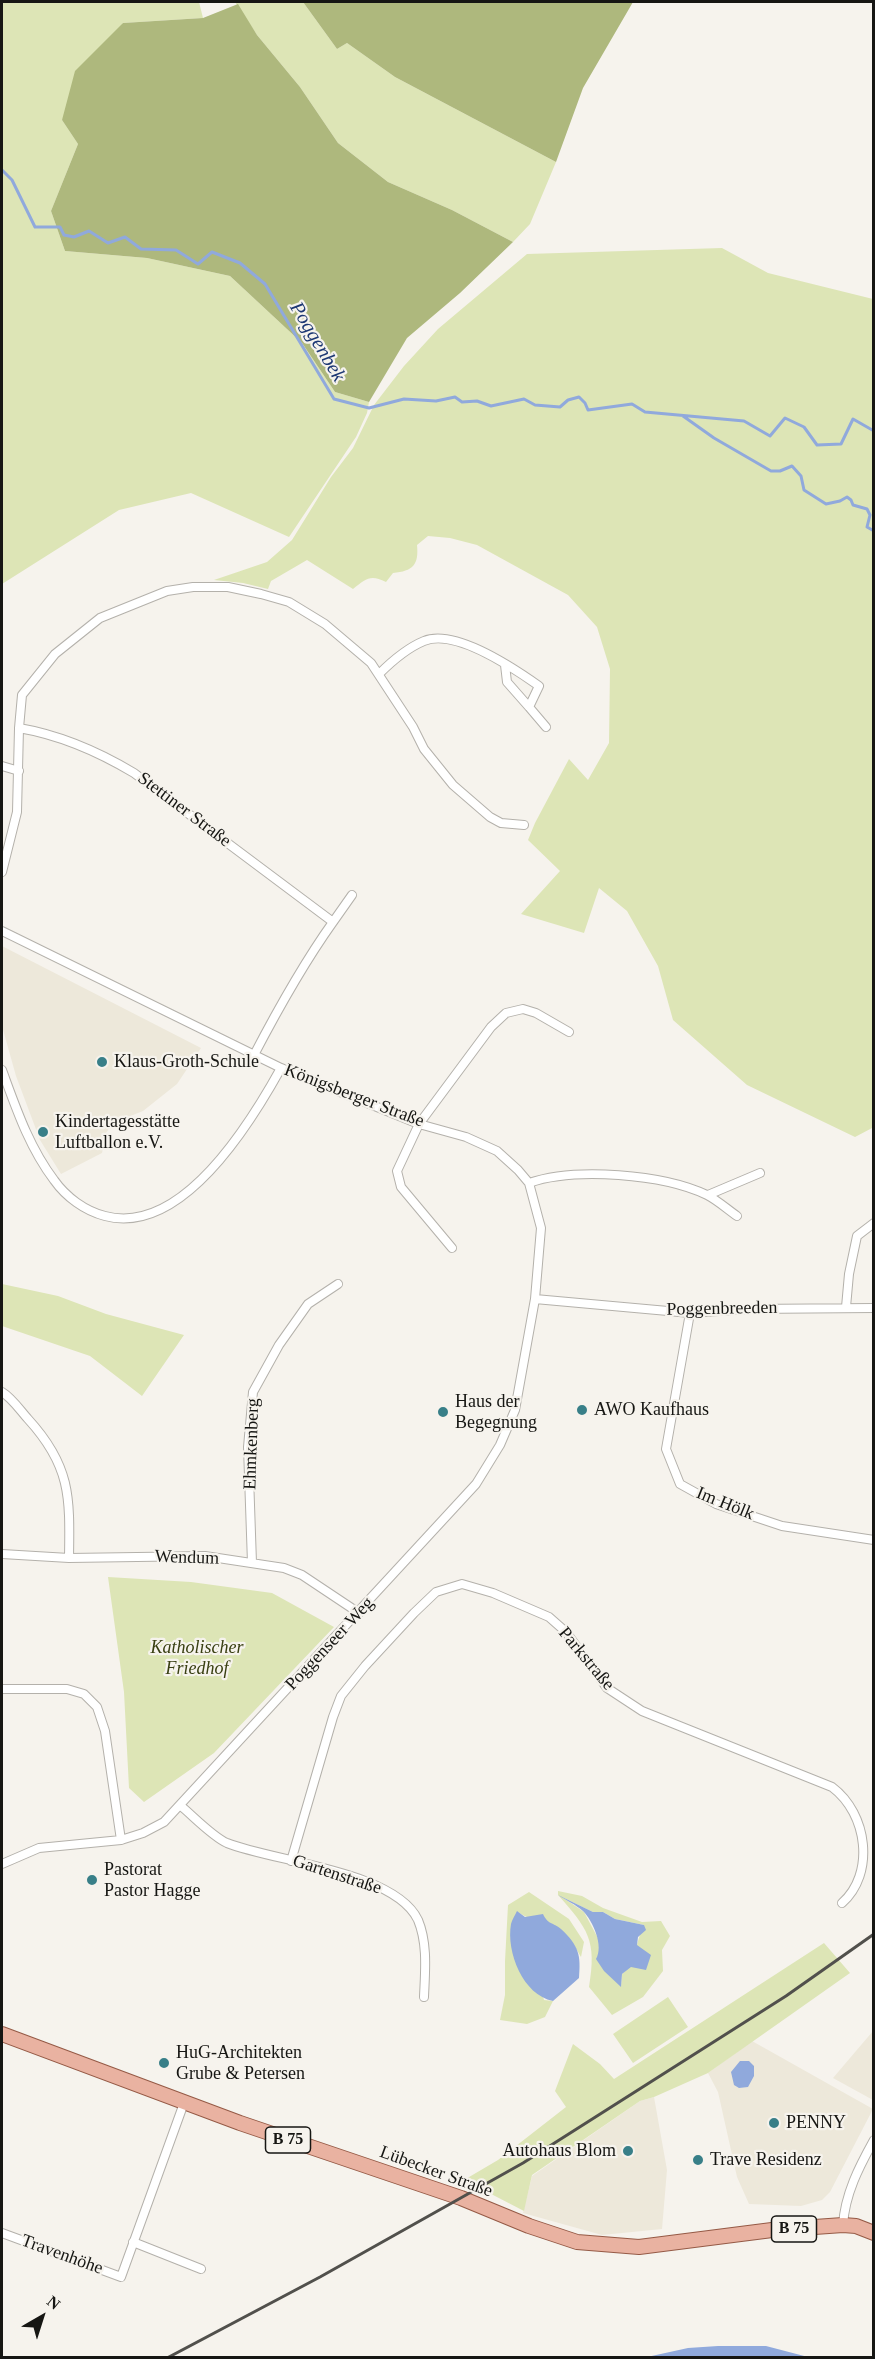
<!DOCTYPE html>
<meta charset="utf-8">
<style>
body{margin:0}
#map{position:relative;width:875px;height:2359px;overflow:hidden;background:#f6f3ed;font-family:Georgia,serif}
canvas{display:block}
.frame{position:absolute;inset:0;border:3px solid #161613;pointer-events:none}
.north{position:absolute;left:12px;top:2287px;width:60px;height:60px;-webkit-text-stroke:4px #f6f3ed;paint-order:stroke;rotate:39deg;font-size:16px;font-weight:700;line-height:24px;text-align:center;color:#161613}
.north::after{content:'';display:block;margin:auto;width:21px;height:27px;background:#161613;clip-path:polygon(50% 0,100% 100%,50% 72%,0 100%)}
</style>
<div id="map">
<canvas width="875" height="2359"></canvas>
<div class="frame"></div>
<div class="north">N</div>
</div>
<script>
const context = document.querySelector('canvas').getContext('2d');
context.lineJoin = 'round';
function fill(path, color) { context.fillStyle = color; context.fill(path, 'evenodd'); }
function trace(path, color, width, dash) { context.strokeStyle = color; context.lineWidth = width; context.lineCap = dash ? 'butt' : 'round'; context.setLineDash(dash || []); context.stroke(path); }
function label(font, color, halo, rows, align = 'center') {
  context.font = font + ' Georgia,serif'; context.lineWidth = 4.5; context.setLineDash([]); context.textBaseline = 'middle'; context.strokeStyle = halo; context.fillStyle = color; for (const [text, x, y, turn = 0] of rows) {
    context.save(); context.translate(x, y); context.rotate((+turn || 0) * Math.PI / 180); context.textAlign = isNaN(turn) ? turn : align; if (halo) context.strokeText(text, 0, 0); context.fillText(text, 0, 0); context.restore();
  }
}
fill(new Path2D(`
 M 2,946 L 201,1048 L 177,1084 L 143,1111 L 113,1123 L 106,1133 L 102,1153 L 61,1174 L 40,1140 L 16,1076 L 2,1026 Z
 M 873,2031 L 874,2100 L 873,2100 L 833,2078 Z
 M 752,2041 L 873,2109 L 830,2192 L 822,2200 L 801,2206 L 749,2204 L 737,2177 L 718,2092 L 708,2073 Z
 M 654,2097 L 667,2170 L 662,2229 L 602,2235 L 523,2213 L 532,2176 L 640,2101 Z`), '#ede8da');
fill(new Path2D(`
 M 2,2 L 199,2 L 203,18 L 123,23 L 62,120 L 78,144 L 51,211 L 65,251 L 147,258 L 230,276 L 302,343 L 335,392 L 369,402 L 367,413 L 356,437 L 289,537 L 191,493 L 119,510 L 2,584 Z
 M 235,2 L 303,2 L 337,49 L 347,43 L 395,77 L 556,162 L 530,224 L 513,242 L 452,210 L 388,182 L 338,143 L 300,87 L 257,35 Z
 M 722,248 L 768,273 L 873,299 L 874,1127 L 855,1137 L 747,1085 L 673,1020 L 658,966 L 627,911 L 599,888 L 584,933 L 521,914 L 560,871 L 528,840 L 535,823 L 569,759 L 588,780 L 609,743 L 610,669 L 597,627 L 568,595 L 477,545 L 450,538 L 428,536 L 417,545 C 419,565 413,571 393,573 L 386,582 C 370,574 366,579 353,589 L 307,560 L 271,581 L 268,589 L 243,583 L 214,580 L 267,562 L 292,540 L 331,477 L 353,448 L 374,405 L 404,366 L 438,329 L 527,254 Z
 M 2,1284 L 58,1296 L 106,1314 L 184,1335 L 142,1396 L 90,1356 L 2,1326 Z
 M 108,1577 L 191,1582 L 272,1593 L 334,1627 L 214,1753 L 144,1802 L 129,1788 L 124,1692 Z
 M 558,1891 L 582,1896 L 603,1908 L 642,1922 L 661,1921 L 670,1936 L 662,1950 L 663,1971 L 643,1997 L 612,2015 L 589,1987 C 597,1940 588,1929 558,1895 ZM 562,1897 L 593,1912 L 603,1912 L 615,1919 L 644,1925 C 635,1942 637,1962 622,1974 L 621,1986 L 600,1954 L 600,1942 L 584,1912 Z
 M 529,1892 L 569,1919 L 584,1942 L 581,1957 C 572,1941 563,1927 544,1922 C 534,1919 526,1918 518,1912 L 544,2000 L 553,2001 L 545,2017 L 527,2024 L 500,2020 L 505,1995 L 505,1961 L 508,1905 Z
 M 824,1943 L 850,1973 L 708,2073 L 654,2097 L 640,2101 L 532,2175 L 524,2211 L 464,2180 L 498,2160 L 566,2107 L 555,2091 L 573,2044 L 600,2064 L 614,2079 Z
 M 668,1997 L 688,2027 L 633,2063 L 613,2034 Z`), '#dde5b6');
fill(new Path2D(`
 M 303,2 L 633,2 L 583,88 L 556,162 L 395,77 L 347,43 L 337,49 Z
 M 238,4 L 257,35 L 300,87 L 338,143 L 388,182 L 452,210 L 513,242 L 460,293 L 407,338 L 369,402 L 335,392 L 302,343 L 230,276 L 147,258 L 65,251 L 51,211 L 78,144 L 62,120 L 75,71 L 123,23 L 203,18 Z`), '#aeb87d');
fill(new Path2D(`
 M 558,1895 L 593,1912 L 603,1912 L 615,1919 L 644,1925 L 646,1930 L 638,1937 L 637,1945 L 651,1955 L 646,1970 L 631,1967 L 622,1974 L 621,1987 L 604,1971 L 596,1959 C 604,1946 593,1921 583,1911 C 576,1905 566,1900 558,1895 Z
 M 517,1911 L 525,1917 L 543,1914 C 548,1925 553,1922 561,1929 C 579,1946 581,1955 579,1978 L 553,2001 C 523,1995 506,1952 511,1924 C 512,1920 515,1915 517,1911 Z
 M 740,2061 L 749,2061 L 754,2066 L 754,2076 L 748,2087 L 739,2088 L 734,2085 L 731,2072 Z
 M 718,2346 L 766,2346 L 808,2357 L 647,2357 L 688,2348 Z`), '#90a9dc');
trace(new Path2D(`
 M 2,170 L 12,180 L 35,227 L 60,227 L 64,235 L 74,237 L 89,231 L 108,243 L 125,237 L 141,249 L 176,250 L 198,264 L 212,252 L 240,263 L 265,284 L 334,399 L 369,408 L 404,399 L 436,401 L 455,397 L 462,402 L 477,401 L 491,406 L 524,399 L 535,405 L 560,407 L 568,400 L 579,397 L 585,403 L 588,410 L 632,404 L 645,412 L 744,421 L 770,436 L 785,418 L 804,427 L 817,445 L 841,444 L 853,419 L 874,431
 M 683,416 L 714,438 L 771,471 L 780,471 L 792,466 L 801,476 L 804,490 L 826,504 L 840,501 L 847,497 L 851,500 L 853,505 L 867,509 L 870,515 L 867,527 L 874,531`), '#90a9dc', 3);
const street = new Path2D(`
 M 379,674 C 392,661 407,648 424,641 C 455,628 515,669 539,686 L 529,707 L 507,682 L 505,665
 M 529,707 L 546,727
 M 19,728 C 60,735 99,752 134,773 L 333,922 C 303,964 278,1009 254,1055
 M 2,766 L 19,771
 M 2,872 L 17,812 L 19,728 L 22,695 L 55,654 L 100,618 L 167,591 L 193,587 L 228,587 L 261,594 L 289,602 L 325,624 L 371,663 L 413,727 L 424,749 L 453,785 L 490,817 L 501,823 L 524,825
 M 333,922 L 352,895
 M 2,931 L 281,1068 L 419,1124 L 466,1137 L 497,1151 L 518,1170 L 529,1183 L 541,1228 L 535,1299 L 515,1410 L 500,1445 L 476,1484 L 164,1822 L 143,1833 L 121,1840 L 39,1848 L 2,1864
 M 2,1070 C 16,1108 29,1147 54,1180 C 66,1197 85,1211 105,1216 C 182,1236 250,1124 281,1068
 M 529,1183 C 575,1167 663,1174 707,1195 C 717,1200 727,1209 737,1216
 M 708,1195 L 760,1173
 M 452,1248 L 401,1187 L 397,1171 L 419,1124 L 491,1027 L 506,1013 L 523,1009 L 536,1013 L 569,1032
 M 535,1299 L 690,1313 L 748,1309 L 874,1308
 M 846,1307 L 849,1274 L 857,1236 L 874,1223
 M 690,1313 L 666,1449 L 680,1484 L 716,1504 L 782,1526 L 874,1540
 M 2,1392 C 12,1398 20,1410 28,1419 C 71,1466 70,1497 69,1558
 M 2,1554 L 69,1558 L 205,1556 L 284,1568 L 302,1575 L 359,1613
 M 252,1563 L 248,1447 L 253,1392 L 279,1345 L 308,1304 L 338,1284
 M 2,1689 L 67,1689 L 84,1694 L 97,1707 L 105,1731 L 121,1840
 M 181,1806 C 193,1816 213,1837 227,1843 C 275,1862 395,1871 418,1920 C 428,1944 425,1972 424,1997
 M 291,1861 L 333,1717 L 341,1696 L 365,1666 L 414,1613 L 436,1592 L 462,1584 L 493,1593 L 549,1617 L 566,1632 L 607,1688 L 642,1711 L 832,1787 C 868,1814 875,1874 842,1903
 M 843,2225 C 845,2194 859,2167 874,2140
 M 2,2233 L 121,2277 L 184,2103
 M 133,2242 L 201,2269`);
const primary = new Path2D(`
 M 2,2034 L 240,2123 L 461,2198 L 529,2226 L 577,2242 L 639,2247 L 772,2230 L 843,2225 L 856,2226 L 874,2233`);
trace(street, '#b4b1ab', 10);
trace(primary, '#955a46', 16);
trace(street, '#fff', 8);
trace(primary, '#e9b2a1', 14);
trace(new Path2D(`
 M 167,2358 L 320,2277 L 523,2163 L 786,1996 L 874,1934`), '#51504c', 3);
for (const [x, y, r, color] of [
 [102,1062,6,"#387f88"],
 [43,1132,6,"#387f88"],
 [582,1410,6,"#387f88"],
 [443,1412,6,"#387f88"],
 [92,1880,6,"#387f88"],
 [164,2063,6,"#387f88"],
 [774,2123,6,"#387f88"],
 [628,2151,6,"#387f88"],
 [698,2160,6,"#387f88"]
]) { const dot = new Path2D(); dot.arc(x, y, r, 0, 2 * Math.PI); context.fillStyle = color; context.fill(dot); trace(dot, '#f6f3ed', 2); }
for (const [x, y, w] of [
 [288,2140,45],
 [794,2229,45]
]) { const box = new Path2D(); box.roundRect(x - w / 2, y - 13, w, 26, 4.5); context.fillStyle = '#f6f3ed'; context.fill(box); trace(box, '#161613', 1.5); }
label('bold 16px', '#161613', null, [
 ["B 75",288,2140],
 ["B 75",794,2229]
]);
label('18px', '#161613', '#f6f3ed', [
 ["Stettiner Straße",184,810,37],
 ["Königsberger Straße",354,1096,21],
 ["Poggenbreeden",722,1309,-1],
 ["Ehmkenberg",252,1444,-88],
 ["Im Hölk",725,1504,22],
 ["Wendum",187,1558,2],
 ["Poggenseer Weg",330,1644,-47],
 ["Parkstraße",586,1659,50],
 ["Gartenstraße",337,1875,18],
 ["Lübecker Straße",436,2172,20],
 ["Travenhöhe",62,2255,20]
]);
label('18px', '#161613', '#f6f3ed', [
 ["Klaus-Groth-Schule",114,1062],
 ["Kindertagesstätte",55,1122],
 ["Luftballon e.V.",55,1143],
 ["Haus der",455,1402],
 ["Begegnung",455,1423],
 ["AWO Kaufhaus",594,1410],
 ["Pastorat",104,1870],
 ["Pastor Hagge",104,1891],
 ["HuG-Architekten",176,2053],
 ["Grube & Petersen",176,2074],
 ["PENNY",786,2123],
 ["Autohaus Blom",616,2151,"right"],
 ["Trave Residenz",710,2160]
], 'left');
label('italic 18px', '#393f12', '#f6f3ed', [
 ["Katholischer",197,1648],
 ["Friedhof",197,1669]
]);
label('italic 20px', '#1c3773', '#f6f3ed', [
 ["Poggenbek",317,342,59]
]);
</script>
